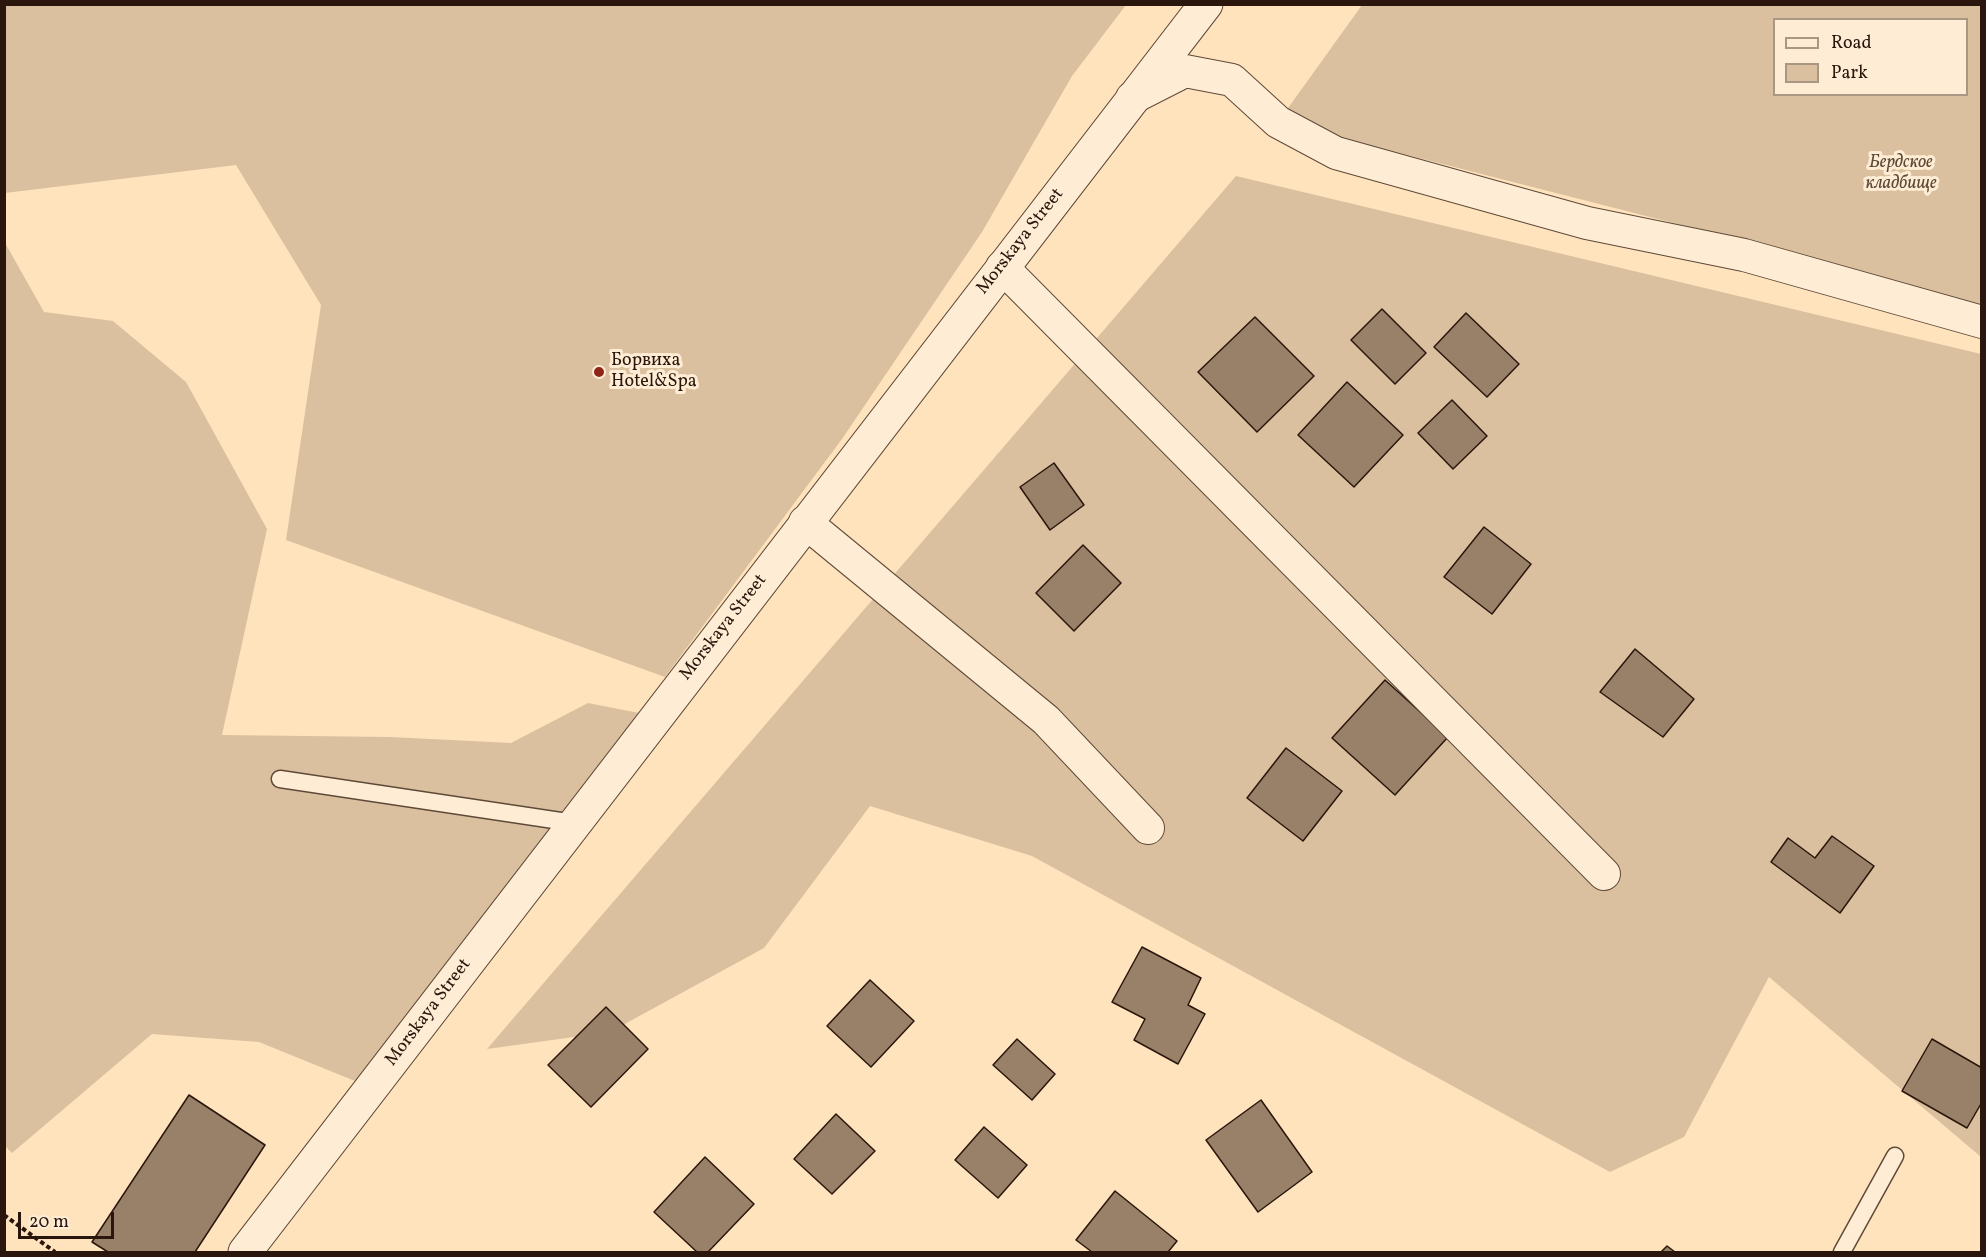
<!DOCTYPE html>
<meta charset="utf-8">
<style>
body{margin:0}
#map{position:relative;width:1986px;height:1257px;overflow:hidden;background:#fee3bd;font-family:Vollkorn,serif}
canvas{display:block}
.frame{position:absolute;inset:0;border:6px solid #2a160c;pointer-events:none}
.legend{position:absolute;left:1773px;top:18px;width:195px;height:78px;box-sizing:border-box;background:#feedd4;border:2px solid #a99784;margin:0;padding:8px 10px;list-style:none;font-size:18px;color:#2a160c}
.legend li{display:flex;align-items:center;gap:12px;height:30px}
.legend b{width:30px;border:2px solid #a99784}
.scale{position:absolute;left:18px;top:1212px;width:96px;height:27px;box-sizing:border-box;border:3px solid #2a160c;border-top:0;padding-left:8px;font-size:18px;line-height:21px;white-space:nowrap;color:#2a160c;-webkit-text-stroke:4px #feedd4;paint-order:stroke}
</style>
<div id="map">
<canvas width="1986" height="1257"></canvas>
<div class="frame"></div>
<ul class="legend">
<li><b style="height:8px;background:#feedd4"></b>Road</li>
<li><b style="height:16px;background:#dac09f"></b>Park</li>
</ul>
<div class="scale">20 m</div>
</div>
<script>
const context = document.querySelector('canvas').getContext('2d');
context.lineJoin = 'round';
function fill(path, color) { context.fillStyle = color; context.fill(path, 'evenodd'); }
function trace(path, color, width, dash) { context.strokeStyle = color; context.lineWidth = width; context.lineCap = dash ? 'butt' : 'round'; context.setLineDash(dash || []); context.stroke(path); }
function label(font, color, halo, rows, align = 'center') {
  context.font = font + ' Vollkorn,serif'; context.lineWidth = 6; context.setLineDash([]); context.textBaseline = 'middle'; context.strokeStyle = halo; context.fillStyle = color; for (const [text, x, y, turn = 0] of rows) {
    context.save(); context.translate(x, y); context.rotate((+turn || 0) * Math.PI / 180); context.textAlign = isNaN(turn) ? turn : align; if (halo) context.strokeText(text, 0, 0); context.fillText(text, 0, 0); context.restore();
  }
}
fill(new Path2D(`
 M 4,5 L 5,4 L 1126,5 L 1072,76 L 982,232 L 842,439 L 665,677 L 286,540 L 321,305 L 236,165 L 5,193 Z
 M 1362,5 L 1981,5 L 1981,312 L 1887,300 L 1869,273 L 1278,122 ZM 1774,20 L 1966,20 L 1966,94 L 1774,94 Z
 M 1236,176 L 1981,354 L 1981,1157 L 1769,977 L 1684,1137 L 1610,1172 L 1032,856 L 870,806 L 764,948 L 610,1032 L 487,1049 Z
 M 4,241 L 44,312 L 113,321 L 186,382 L 267,529 L 222,735 L 390,737 L 511,743 L 588,703 L 639,713 L 355,1081 L 259,1042 L 152,1034 L 12,1153 L 4,1145 Z`), '#dac09f');
const building = new Path2D(`
 M 1382,309 L 1426,353 L 1395,384 L 1351,340 Z
 M 1466,313 L 1519,364 L 1487,397 L 1434,347 Z
 M 1255,317 L 1314,376 L 1257,432 L 1198,372 Z
 M 1347,382 L 1403,435 L 1354,487 L 1298,435 Z
 M 1452,400 L 1487,436 L 1453,469 L 1418,433 Z
 M 1054,463 L 1084,505 L 1050,530 L 1020,487 Z
 M 1484,527 L 1531,564 L 1492,614 L 1444,577 Z
 M 1083,545 L 1121,583 L 1074,631 L 1036,593 Z
 M 1635,649 L 1694,699 L 1663,737 L 1600,692 Z
 M 1385,680 L 1448,737 L 1395,795 L 1332,738 Z
 M 1286,748 L 1342,791 L 1303,841 L 1247,798 Z
 M 1832,836 L 1874,866 L 1840,913 L 1771,862 L 1788,838 L 1815,858 Z
 M 1142,947 L 1201,978 L 1188,1005 L 1205,1014 L 1178,1064 L 1134,1040 L 1145,1019 L 1112,1002 Z
 M 870,980 L 914,1021 L 871,1067 L 827,1026 Z
 M 606,1007 L 648,1049 L 591,1107 L 548,1065 Z
 M 1017,1039 L 1055,1074 L 1032,1100 L 993,1065 Z
 M 1932,1039 L 1982,1068 L 1982,1102 L 1967,1128 L 1902,1091 Z
 M 189,1095 L 265,1145 L 195,1252 L 108,1252 L 92,1242 Z
 M 1261,1100 L 1312,1172 L 1258,1212 L 1206,1140 Z
 M 836,1114 L 875,1151 L 832,1194 L 794,1159 Z
 M 984,1127 L 1027,1165 L 998,1198 L 955,1160 Z
 M 705,1157 L 754,1204 L 708,1252 L 697,1252 L 654,1212 Z
 M 1115,1191 L 1177,1241 L 1168,1252 L 1092,1252 L 1076,1240 Z
 M 1667,1246 L 1675,1252 L 1661,1252 Z`);
fill(building, '#988168');
trace(building, '#2a160c', 1.5);
const service = new Path2D(`
 M 280,779 L 574,823
 M 1842,1252 L 1895,1156`);
const minor = new Path2D(`
 M 1132,98 L 1185,71 L 1232,80 L 1278,122 L 1336,153 L 1587,223 L 1744,255 L 1982,322
 M 1002,267 L 1604,874
 M 805,522 L 1046,720 L 1148,828`);
const tertiary = new Path2D(`
 M 245,1252 L 1206,4`);
trace(service, '#5f4938', 19);
trace(minor, '#5f4938', 34);
trace(tertiary, '#5f4938', 35);
trace(new Path2D(`
 M 4,1215 L 55,1252`), '#2a160c', 4, [4.5, 3]);
trace(service, '#feedd4', 16);
trace(minor, '#feedd4', 32);
trace(tertiary, '#feedd4', 33);
for (const [x, y, r, color] of [
 [599,372,6,"#8f2418"]
]) { const dot = new Path2D(); dot.arc(x, y, r, 0, 2 * Math.PI); context.fillStyle = color; context.fill(dot); trace(dot, '#feedd4', 2); }
label('italic 18px', '#5f4938', '#feedd4', [
 ["Бердское",1901,164],
 ["кладбище",1901,185]
]);
label('18px', '#2a160c', '#feedd4', [
 ["Morskaya Street",1021,242,-52],
 ["Morskaya Street",724,628,-52],
 ["Morskaya Street",429,1013,-53]
]);
label('18px', '#2a160c', '#feedd4', [
 ["Борвиха",611,362],
 ["Hotel&Spa",611,383]
], 'left');
</script>
